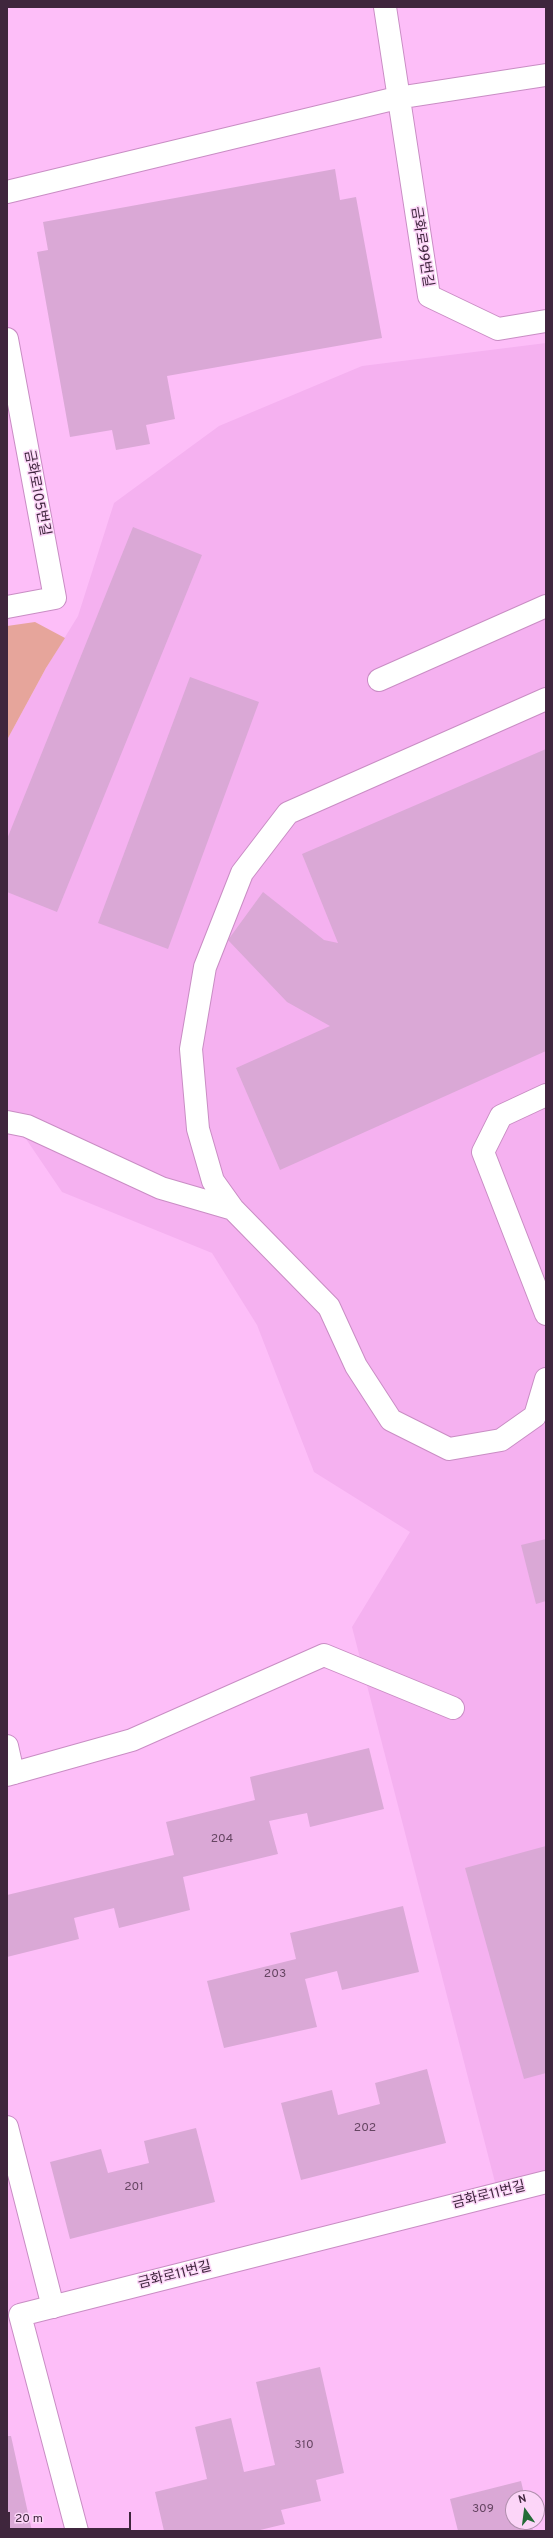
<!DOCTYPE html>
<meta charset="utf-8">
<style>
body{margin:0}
#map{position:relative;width:553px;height:2538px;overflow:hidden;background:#fdbef8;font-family:Overpass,sans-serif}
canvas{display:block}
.frame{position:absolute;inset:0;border:8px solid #3f263d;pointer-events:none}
.north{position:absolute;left:505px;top:2490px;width:40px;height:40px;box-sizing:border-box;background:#fcd5f8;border:1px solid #b08fad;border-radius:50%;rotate:346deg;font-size:11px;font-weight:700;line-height:16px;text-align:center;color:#3f263d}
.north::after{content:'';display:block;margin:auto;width:14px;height:18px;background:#246b37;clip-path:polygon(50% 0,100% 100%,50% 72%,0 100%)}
.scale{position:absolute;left:8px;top:2512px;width:123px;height:18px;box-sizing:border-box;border:2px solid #3f263d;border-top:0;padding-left:5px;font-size:12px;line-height:14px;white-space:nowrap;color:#3f263d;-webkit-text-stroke:3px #fcd5f8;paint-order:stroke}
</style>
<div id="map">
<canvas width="553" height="2538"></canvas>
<div class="frame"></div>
<div class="north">N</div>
<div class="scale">20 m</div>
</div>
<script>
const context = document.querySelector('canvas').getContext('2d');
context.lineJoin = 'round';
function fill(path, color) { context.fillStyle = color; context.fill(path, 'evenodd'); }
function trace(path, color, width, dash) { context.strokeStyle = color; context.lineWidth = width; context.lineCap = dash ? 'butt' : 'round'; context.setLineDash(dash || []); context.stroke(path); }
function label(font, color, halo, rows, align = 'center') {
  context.font = font + ' Overpass,"Noto Sans KR",sans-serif'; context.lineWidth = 3; context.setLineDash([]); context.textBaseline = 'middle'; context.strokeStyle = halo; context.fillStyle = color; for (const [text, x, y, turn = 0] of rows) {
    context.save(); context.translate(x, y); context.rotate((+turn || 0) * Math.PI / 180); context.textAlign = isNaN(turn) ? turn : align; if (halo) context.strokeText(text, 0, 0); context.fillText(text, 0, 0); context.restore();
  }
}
fill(new Path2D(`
 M 546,343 L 546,2182 L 498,2194 L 352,1627 L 410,1532 L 314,1472 L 257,1325 L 212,1253 L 62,1192 L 7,1111 L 7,740 L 46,668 L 78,616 L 114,503 L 219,426 L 362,366 Z`), '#f5b1f0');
fill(new Path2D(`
 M 35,622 L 65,638 L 46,668 L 7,740 L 7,626 Z`), '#e6a59b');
fill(new Path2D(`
 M 335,169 L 340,200 L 356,197 L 382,338 L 167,376 L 175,419 L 146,425 L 150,444 L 116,450 L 112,430 L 70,437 L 37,252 L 48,250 L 43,222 Z
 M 133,527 L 202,555 L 57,912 L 7,892 L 7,839 Z
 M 190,677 L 259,702 L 168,949 L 98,923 Z
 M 546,749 L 546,1051 L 280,1170 L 236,1068 L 330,1026 L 287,1002 L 228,940 L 263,892 L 324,940 L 338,943 L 302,854 Z
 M 546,1539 L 546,1601 L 536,1604 L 521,1545 Z
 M 369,1748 L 384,1809 L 310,1827 L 307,1813 L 269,1821 L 278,1854 L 183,1877 L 190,1910 L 119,1928 L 114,1908 L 74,1918 L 79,1939 L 7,1957 L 7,1895 L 174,1855 L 166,1822 L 255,1800 L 250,1777 Z
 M 546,1846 L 546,2073 L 524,2079 L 465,1868 Z
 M 403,1906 L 419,1972 L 342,1990 L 337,1971 L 305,1979 L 317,2027 L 224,2048 L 207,1981 L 296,1959 L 290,1933 Z
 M 427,2069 L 446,2143 L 301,2180 L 281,2103 L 332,2090 L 338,2115 L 380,2104 L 375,2083 Z
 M 196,2128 L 215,2202 L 70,2239 L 50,2162 L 101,2149 L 108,2173 L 149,2163 L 144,2141 Z
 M 320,2367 L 344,2473 L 316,2480 L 321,2501 L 281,2510 L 285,2524 L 256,2531 L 164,2531 L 155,2492 L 207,2479 L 195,2427 L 231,2418 L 244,2472 L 275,2465 L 256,2382 Z
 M 7,2436 L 11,2436 L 32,2531 L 7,2531 Z
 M 521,2481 L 525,2498 L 513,2498 L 513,2522 L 531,2522 L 533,2531 L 458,2531 L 450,2499 Z`), '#daa8d6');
const service = new Path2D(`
 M 379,680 L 546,606
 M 546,1095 L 501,1116 L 483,1152 L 546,1314
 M 7,1122 L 27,1126 L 161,1188 L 233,1209 L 329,1307 L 356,1366 L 391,1420 L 449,1449 L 501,1440 L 535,1416 L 546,1379
 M 233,1209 L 213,1181 L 198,1129 L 191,1049 L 205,967 L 242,873 L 288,813 L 546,699
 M 7,1775 L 132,1740 L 324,1655 L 453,1708
 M 7,2127 L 53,2307`);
const minor = new Path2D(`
 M 385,7 L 429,296 L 498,329 L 546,321
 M 7,192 L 397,98 L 546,75
 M 7,339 L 55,598 L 7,607
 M 7,1746 L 13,1773
 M 77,2531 L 20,2315 L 546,2182`);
trace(service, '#c98dc4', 24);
trace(minor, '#c98dc4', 24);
trace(service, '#fff', 22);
trace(minor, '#fff', 22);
label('12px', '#664663', null, [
 ["204",222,1840],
 ["203",275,1975],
 ["202",365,2129],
 ["201",134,2188],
 ["310",304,2446],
 ["309",483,2510]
]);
label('14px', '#3f263d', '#fcd5f8', [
 ["금화로99번길",421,247,81],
 ["금화로105번길",36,493,79],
 ["금화로11번길",489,2196,-14],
 ["금화로11번길",175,2276,-14]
]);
</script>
